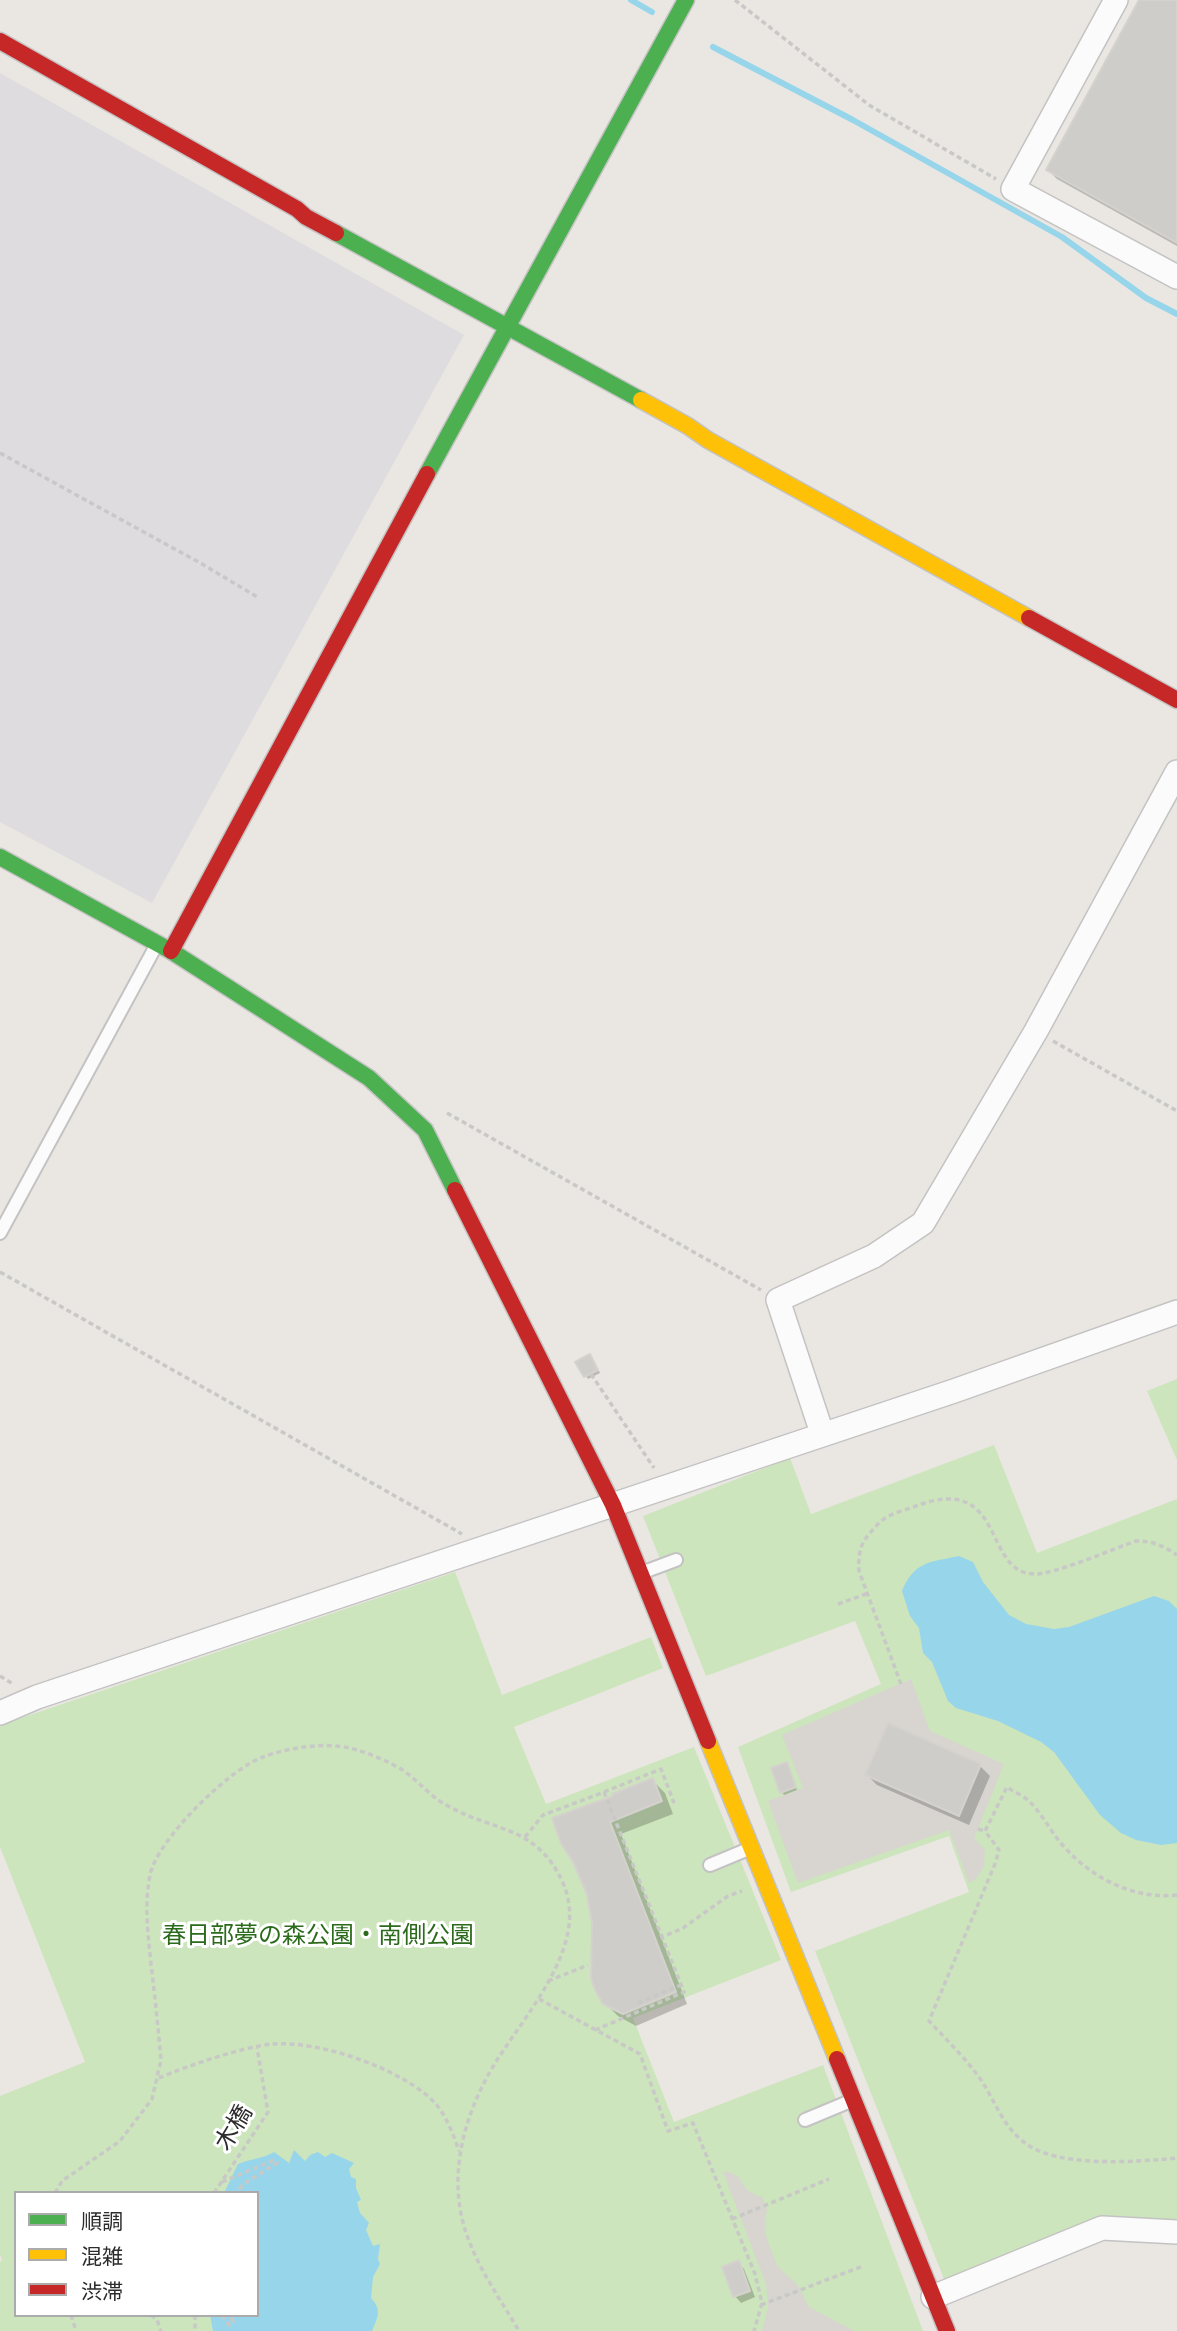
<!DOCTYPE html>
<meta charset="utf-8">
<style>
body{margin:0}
#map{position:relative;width:1177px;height:2331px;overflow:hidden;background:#eae7e2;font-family:Quicksand,"Noto Sans JP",sans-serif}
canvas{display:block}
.legend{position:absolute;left:14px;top:2191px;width:245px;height:126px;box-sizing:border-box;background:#fff;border:2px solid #ababab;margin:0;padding:9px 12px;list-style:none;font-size:21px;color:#2c2c2c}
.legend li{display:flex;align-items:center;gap:14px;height:35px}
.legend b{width:35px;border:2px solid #ababab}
</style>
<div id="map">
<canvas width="1177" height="2331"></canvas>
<ul class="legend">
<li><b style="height:9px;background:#4caf50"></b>順調</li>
<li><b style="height:9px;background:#ffc107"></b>混雑</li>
<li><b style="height:9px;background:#c62828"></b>渋滞</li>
</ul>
</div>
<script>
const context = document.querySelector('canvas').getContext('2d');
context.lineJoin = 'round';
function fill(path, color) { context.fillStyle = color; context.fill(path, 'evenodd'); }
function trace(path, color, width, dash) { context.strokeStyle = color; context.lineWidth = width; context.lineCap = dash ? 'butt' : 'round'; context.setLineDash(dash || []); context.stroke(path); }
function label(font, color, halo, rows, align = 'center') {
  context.font = font + ' Quicksand,"Noto Sans JP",sans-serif'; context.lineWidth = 6; context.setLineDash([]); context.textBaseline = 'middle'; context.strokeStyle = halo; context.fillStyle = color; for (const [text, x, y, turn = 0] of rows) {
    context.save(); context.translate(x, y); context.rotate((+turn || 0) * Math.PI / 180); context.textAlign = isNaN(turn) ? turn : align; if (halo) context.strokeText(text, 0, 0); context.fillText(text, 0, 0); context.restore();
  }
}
fill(new Path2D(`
 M 0,73 L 464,335 L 152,903 L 0,822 Z`), '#dedcde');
fill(new Path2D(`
 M 1177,1379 L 1177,1460 L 1147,1391 Z
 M 994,1445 L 1037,1553 L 1177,1499 L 1177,2228 L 1102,2224 L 946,2284 L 815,1951 L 969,1892 L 949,1836 L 791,1892 L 738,1747 L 881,1684 L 855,1621 L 706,1676 L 643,1516 L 790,1458 L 811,1514 Z
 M 455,1572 L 502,1695 L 651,1637 L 663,1668 L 514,1727 L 546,1804 L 694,1747 L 781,1960 L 633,2018 L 674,2122 L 823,2065 L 923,2331 L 0,2331 L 0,2262 L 2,2260 L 0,2255 L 0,2096 L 85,2062 L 0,1847 L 0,1725 ZM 16,2193 L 257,2193 L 257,2315 L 16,2315 Z`), '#cce5bc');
fill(new Path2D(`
 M 911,1679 L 930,1731 L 1004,1764 L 974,1838 L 985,1850 L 984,1866 L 976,1879 L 969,1883 L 949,1830 L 798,1883 L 768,1801 L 803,1788 L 782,1735 Z
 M 726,2171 L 738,2176 L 746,2189 L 757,2196 L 762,2196 L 767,2210 L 765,2222 L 766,2236 L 777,2266 L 797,2284 L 809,2307 L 854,2331 L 762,2331 L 768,2307 L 766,2284 L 723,2172 Z`), '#d8d5d0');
fill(new Path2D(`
 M 959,1556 L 973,1562 L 983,1582 L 1009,1615 L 1026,1624 L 1054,1629 L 1069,1627 L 1154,1596 L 1169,1601 L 1177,1609 L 1177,1843 L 1161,1845 L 1136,1840 L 1121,1833 L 1100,1815 L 1054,1752 L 1041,1742 L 998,1721 L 956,1708 L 948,1701 L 932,1662 L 923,1653 L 919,1628 L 910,1616 L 902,1591 C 914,1561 931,1562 959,1556 Z
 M 294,2150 L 305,2161 L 310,2155 L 318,2152 L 325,2157 L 332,2153 L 354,2163 L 349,2169 L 351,2177 L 356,2179 L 356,2188 L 361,2200 L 357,2202 L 360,2213 L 369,2223 L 366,2230 L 373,2246 L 380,2244 L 378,2259 L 380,2264 L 373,2277 L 371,2298 C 382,2310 378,2317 372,2331 L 213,2331 L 210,2315 L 257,2315 L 257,2193 L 224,2193 L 238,2164 C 250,2159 262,2159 274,2152 L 289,2163 Z`), '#97d5eb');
fill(new Path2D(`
 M 1141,0 L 1177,0 L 1177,246 L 1057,179 L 1048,170 Z
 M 592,1358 L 600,1373 L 588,1379 L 578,1362 Z
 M 889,1726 L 980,1766 L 990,1776 L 969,1825 L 877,1785 L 867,1775 Z
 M 786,1764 L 797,1790 L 784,1795 L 782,1792 Z
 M 652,1780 L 665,1793 L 673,1814 L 621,1834 L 687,2004 L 636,2026 L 618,2016 L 605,2003 L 588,1893 L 615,1797 Z
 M 738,2262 L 744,2269 L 755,2297 L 741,2303 L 735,2296 L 724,2268 Z`), '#0003');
trace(new Path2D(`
 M 631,0 L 652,12
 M 713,47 L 853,120 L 1062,237 L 1146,298 L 1177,314`), '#97d5eb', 6);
const building = new Path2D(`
 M 1139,0 L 1177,0 L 1177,243 L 1046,170 Z
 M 590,1354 L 598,1370 L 584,1377 L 575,1362 Z
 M 888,1723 L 981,1764 L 959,1816 L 865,1775 Z
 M 787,1762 L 796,1787 L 780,1793 L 771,1768 Z
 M 653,1778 L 662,1801 L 610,1822 L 676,1992 L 623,2014 L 603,2004 L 595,1990 L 591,1978 L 592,1923 L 587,1894 L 573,1862 L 561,1843 L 552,1818 L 613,1796 L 612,1794 Z
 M 739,2260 L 750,2291 L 733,2297 L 722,2267 Z`);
fill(building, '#cfcdc9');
trace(building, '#d5d2ce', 2);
const lane = new Path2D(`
 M 0,1233 L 157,944
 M 641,1573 L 676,1560
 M 710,1865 L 751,1848
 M 805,2120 L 853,2100`);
const street = new Path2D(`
 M 1116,0 L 1013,189 L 1177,277
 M 822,1433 L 778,1300 L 874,1256 L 923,1223 L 1036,1031 L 1177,772
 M 0,1713 L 37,1697 L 954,1391 L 1177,1312
 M 933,2297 L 1102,2228 L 1177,2232`);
const fast = new Path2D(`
 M 336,233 L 641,400
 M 427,474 L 686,0
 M 0,857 L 171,951 L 369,1078 L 425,1130 L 455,1190`);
const slow = new Path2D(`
 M 641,400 L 688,426 L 708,440 L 1029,618
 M 708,1741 L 837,2059`);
const jam = new Path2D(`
 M 0,41 L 297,209 L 306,217 L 336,233
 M 1029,618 L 1177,700
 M 171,951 L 427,474
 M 455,1190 L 613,1505 L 708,1741
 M 837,2059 L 947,2331`);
trace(lane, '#c4c3c3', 16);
trace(street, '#c4c3c3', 26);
trace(fast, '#c4c3c3', 19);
trace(slow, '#c4c3c3', 19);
trace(jam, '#c4c3c3', 19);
trace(new Path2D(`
 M 735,0 L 869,105 L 996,179
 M 0,453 L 202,564 L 259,598
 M 1053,1041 L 1177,1111
 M 447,1113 L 761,1290
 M 0,1272 L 462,1534
 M 591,1374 L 654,1468
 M 838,1604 L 866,1594
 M 0,1676 L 13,1684
 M 901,1684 L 859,1571 C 858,1547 862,1541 878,1524 C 887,1514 903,1511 916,1506 C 1007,1472 982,1573 1034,1574 C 1054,1575 1115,1548 1136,1541 C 1153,1541 1164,1546 1177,1555
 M 604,1792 L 661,1769 L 674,1803
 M 978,1829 L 985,1831
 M 525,1837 L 543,1815 L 604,1792 L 662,1937
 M 1177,1895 C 1131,1900 1088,1876 1059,1841 C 1049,1828 1041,1813 1030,1802 C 1024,1796 1014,1792 1007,1787 L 985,1831 L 999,1850 L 995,1864 L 929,2021 C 945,2038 962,2055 976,2073 C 994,2096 1000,2124 1025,2143 C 1058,2168 1136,2162 1177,2158
 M 548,1981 L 588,1965
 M 539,1999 L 640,2054 L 668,2131 L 693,2123 L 755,2274 L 762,2303 L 754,2331
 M 638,2003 L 681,1985
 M 595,2030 L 684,1992 L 662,1937 L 683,1928 L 728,1896 L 742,1891
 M 159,2078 C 187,2066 242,2047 272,2044 C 319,2040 403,2069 435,2103 C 446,2115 454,2136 459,2151
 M 222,2182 L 274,2160 L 277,2163 L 242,2185 L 237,2193
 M 55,2193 L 62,2181 L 120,2141 L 152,2099 L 161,2060 C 158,2028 155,1996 151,1964 C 148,1934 144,1906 150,1875 C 157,1840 229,1769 263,1757 C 290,1747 330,1741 357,1750 C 371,1754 389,1762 401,1769 C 418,1780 430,1797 448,1806 C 494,1832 537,1825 563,1883 C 593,1951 513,2025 485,2081 C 465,2119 453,2165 460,2208 C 467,2253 496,2292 519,2331
 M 214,2193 L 268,2112 L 257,2048
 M 732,2219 L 829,2179
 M 761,2305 L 863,2266
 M 71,2315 L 76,2331
 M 151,2315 L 157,2320 L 161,2331
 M 195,2315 L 195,2331
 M 222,2315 L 229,2325 L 233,2322 L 230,2315`), '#c8c8c7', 3.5, [5, 3.5]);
trace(lane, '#fcfbfb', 12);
trace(street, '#fcfbfb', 23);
trace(fast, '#4caf50', 16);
trace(slow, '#ffc107', 16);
trace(jam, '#c62828', 16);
label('24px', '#2b6b1b', '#fff', [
 ["春日部夢の森公園・南側公園",318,1936]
]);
label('24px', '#2c2c2c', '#fff', [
 ["木橋",234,2128,-59]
]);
</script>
